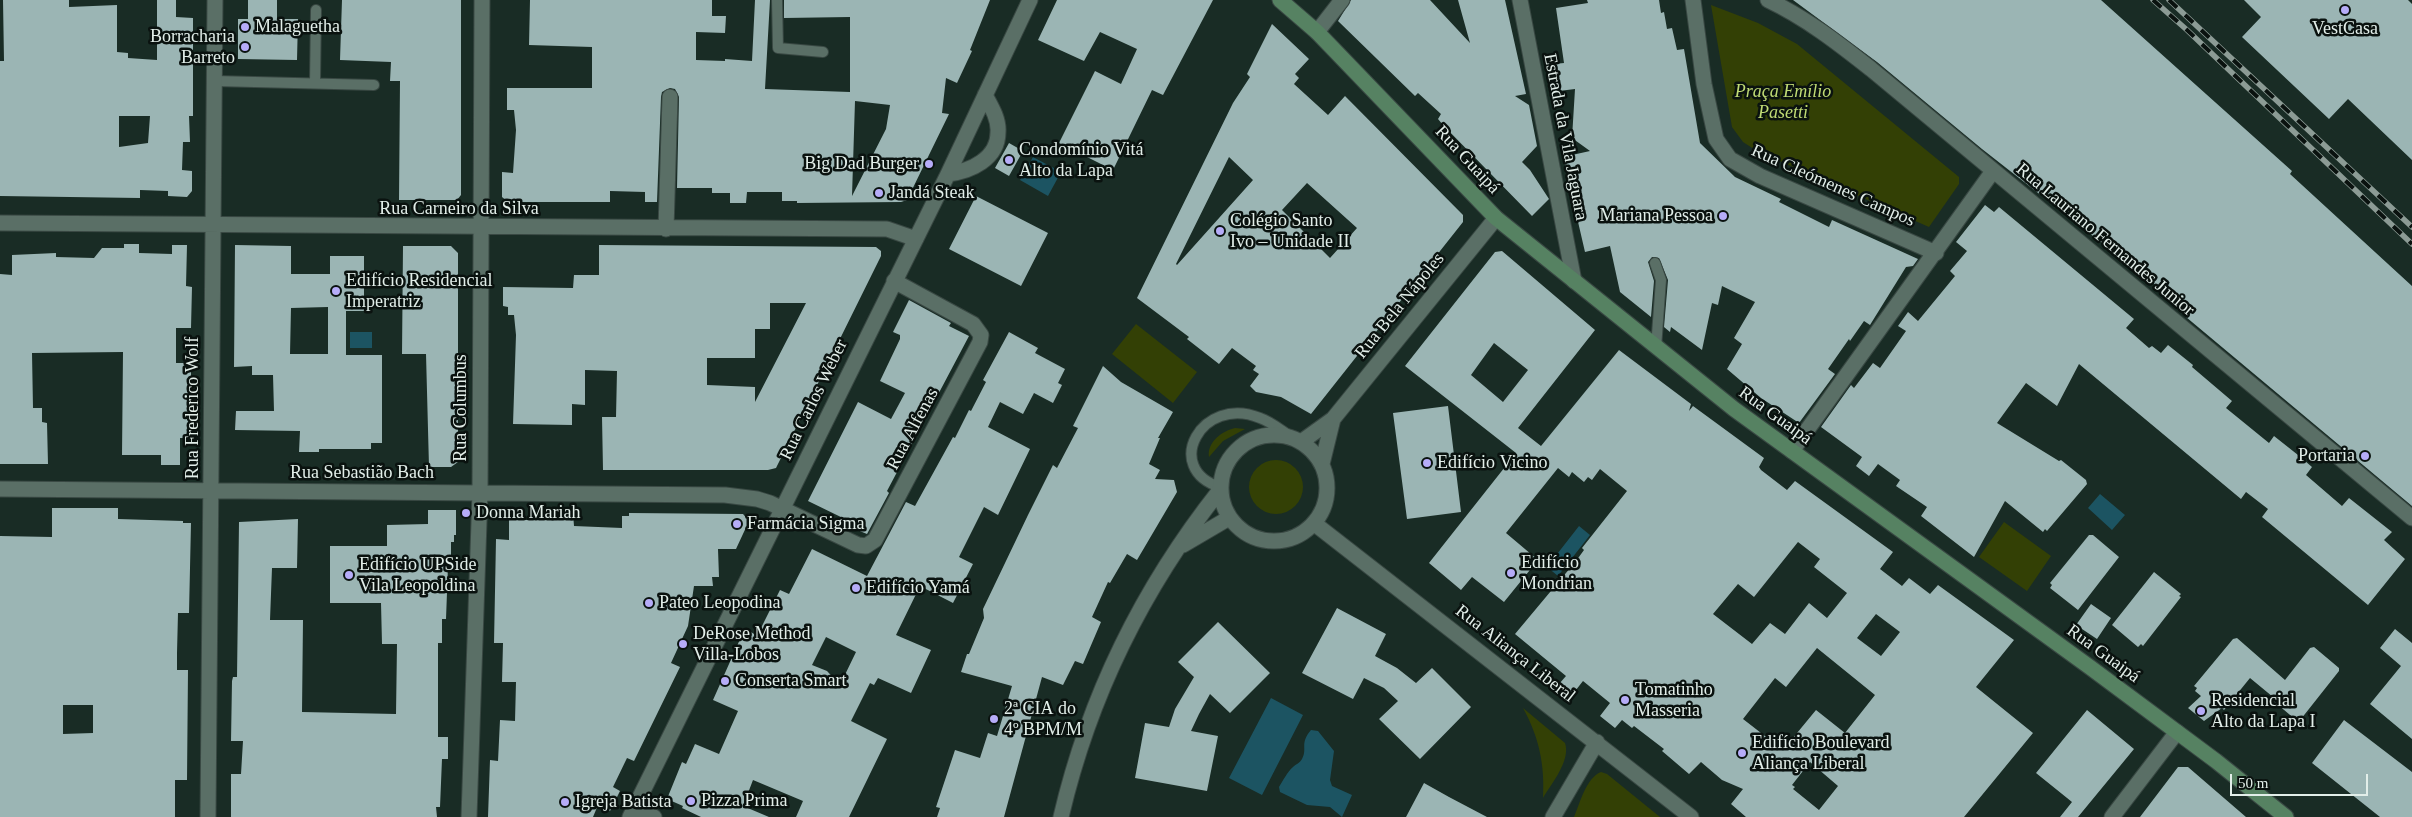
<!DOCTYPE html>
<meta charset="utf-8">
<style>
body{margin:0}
#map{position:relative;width:2412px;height:817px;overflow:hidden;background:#192c25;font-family:"Times New Roman",serif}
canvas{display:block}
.scale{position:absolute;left:2230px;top:774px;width:138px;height:22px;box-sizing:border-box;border:2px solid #e2eee9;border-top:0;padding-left:6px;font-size:15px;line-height:18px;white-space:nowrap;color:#e2eee9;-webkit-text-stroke:4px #0a120f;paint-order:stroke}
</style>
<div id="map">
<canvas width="2412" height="817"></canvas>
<div class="scale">50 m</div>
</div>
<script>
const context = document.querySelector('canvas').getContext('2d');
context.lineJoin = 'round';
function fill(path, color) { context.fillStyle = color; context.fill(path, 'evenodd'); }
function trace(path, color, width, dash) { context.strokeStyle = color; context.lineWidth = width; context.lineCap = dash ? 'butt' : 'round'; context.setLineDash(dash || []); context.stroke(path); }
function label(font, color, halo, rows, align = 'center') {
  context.font = font + ' "Times New Roman",serif'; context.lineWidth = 5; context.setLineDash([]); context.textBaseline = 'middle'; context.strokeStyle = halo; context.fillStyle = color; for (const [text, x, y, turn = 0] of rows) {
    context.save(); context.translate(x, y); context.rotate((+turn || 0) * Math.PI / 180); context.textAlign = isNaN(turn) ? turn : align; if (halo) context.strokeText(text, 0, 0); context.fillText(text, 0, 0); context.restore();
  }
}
fill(new Path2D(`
 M 1711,5 L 1758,23 L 1797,44 L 1959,177 L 1959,184 L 1929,227 L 1757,151 L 1743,142 L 1732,127 Z
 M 1136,324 L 1197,372 L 1173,403 L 1112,354 Z
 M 1235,428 L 1245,429 L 1223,441 L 1209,457 C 1207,442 1222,431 1235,428 Z
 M1249 487a27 27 0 1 1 54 0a27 27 0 1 1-54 0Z
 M 2004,522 L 2051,556 L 2027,591 L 1979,557 Z
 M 1523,708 L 1565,743 C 1571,760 1552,783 1543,798 C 1545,765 1539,737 1523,708 Z
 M 1601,772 L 1607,774 L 1660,817 L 1574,817 C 1580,803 1586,778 1601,772 Z`), '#334005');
fill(new Path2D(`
 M 1033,157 L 1061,172 L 1048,196 L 1020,180 Z
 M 350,332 L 372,332 L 372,348 L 350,348 Z
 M 2100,494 L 2125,515 L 2112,530 L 2088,508 Z
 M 1579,526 L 1590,535 L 1558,576 L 1547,567 Z
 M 1271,698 L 1303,715 L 1262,795 L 1229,778 Z
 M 1311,730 L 1318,731 L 1334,751 L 1330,780 L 1332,786 L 1352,795 L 1342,817 L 1330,807 L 1307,805 L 1280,792 L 1279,787 C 1283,781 1287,772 1293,767 C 1296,764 1300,763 1302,759 C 1308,748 1299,744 1311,730 Z`), '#1c5462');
fill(new Path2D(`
 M 3,0 L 69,0 L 69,7 L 117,5 L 117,52 L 128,53 L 128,58 L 157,60 L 157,0 L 176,0 L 176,17 L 193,18 L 193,116 L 189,116 L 190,142 L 183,142 L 182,170 L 192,171 L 192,191 L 187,197 L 168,196 L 168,191 L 140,190 L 140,198 L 0,196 L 0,61 L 4,61 ZM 119,116 L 150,116 L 148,143 L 119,147 Z
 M 248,0 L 277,0 L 277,19 L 298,19 L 297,60 L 238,59 L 238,19 L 248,19 Z
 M 342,0 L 461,0 L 461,195 L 457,200 L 399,200 L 400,81 L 390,81 L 391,62 L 340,60 Z
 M 530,0 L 712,0 L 712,16 L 726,16 L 725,33 L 696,32 L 696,60 L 725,61 L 725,59 L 752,61 L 755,0 L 770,0 L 765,89 L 850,92 L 850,17 L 784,18 L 784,0 L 990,0 L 970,50 L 972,51 L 957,83 L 946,78 L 942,113 L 949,114 L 907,200 L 901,202 L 797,203 L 797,201 L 782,201 L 782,192 L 747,192 L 746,203 L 730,203 L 730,193 L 712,193 L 712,188 L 677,188 L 679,97 L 675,89 L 670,88 L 662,92 L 661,97 L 657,202 L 645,202 L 645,192 L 610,191 L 610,202 L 508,202 L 502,197 L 502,172 L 513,173 L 516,130 L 514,110 L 507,110 L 507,88 L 592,88 L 592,47 L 529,45 ZM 855,101 L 890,105 L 886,129 L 852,196 Z
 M 1057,0 L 1213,0 L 1163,95 L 1152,90 L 1113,170 L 1059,143 L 1095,71 L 1121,84 L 1137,49 L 1100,32 L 1084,61 L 1038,40 Z
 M 1351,0 L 1430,0 L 1470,43 L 1458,0 L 1505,0 L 1526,94 L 1515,96 L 1529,105 L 1537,146 L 1522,162 L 1530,170 L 1549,199 L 1532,216 L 1443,125 L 1438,119 L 1441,114 L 1418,93 L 1415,96 L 1338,21 Z
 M 1587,0 L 1659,0 L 1661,13 L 1664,12 L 1667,29 L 1672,28 L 1677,50 L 1684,49 L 1700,143 L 1735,177 L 1781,199 L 1779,202 L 1829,227 L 1832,220 L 1918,259 L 1913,266 L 1906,267 L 1870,325 L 1864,321 L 1850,341 L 1849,339 L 1828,369 L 1835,374 L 1799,423 L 1761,398 L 1727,369 L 1742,344 L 1734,338 L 1755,302 L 1722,286 L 1718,305 L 1712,303 L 1702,350 L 1671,327 L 1670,332 L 1664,327 L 1668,280 L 1659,258 L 1652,257 L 1648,262 L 1654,281 L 1651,317 L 1620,292 L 1610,246 L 1585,252 L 1563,157 L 1590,151 L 1572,138 L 1575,89 L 1559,91 L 1554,64 L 1564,63 L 1556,8 L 1588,3 Z
 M 1793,0 L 2101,0 L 2292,171 L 2290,174 L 2412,286 L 2412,506 L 2186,317 L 2190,312 L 1982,149 L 1877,62 Z
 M 2244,0 L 2408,0 L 2412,4 L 2412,160 L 2348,99 L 2329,119 L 2242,37 L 2261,17 Z
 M 1272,24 L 1309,59 L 1295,74 L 1299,78 L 1294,84 L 1328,115 L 1345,96 L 1463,215 L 1463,222 L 1311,414 L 1281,397 L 1256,392 L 1250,386 L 1259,374 L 1253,370 L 1256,366 L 1232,348 L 1219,364 L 1187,339 L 1189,337 L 1137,298 L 1233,103 L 1250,77 L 1247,74 ZM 1229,157 L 1253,180 L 1177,265 L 1176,264 ZM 1307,183 L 1357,228 L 1330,258 L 1282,210 Z
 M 1009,143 L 1023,151 L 1009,176 L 995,168 Z
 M 976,196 L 1048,233 L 1021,286 L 949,249 Z
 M 1985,205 L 1994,212 L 1999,207 L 2134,319 L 2126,328 L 2149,348 L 2152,346 L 2161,353 L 2168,345 L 2193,365 L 2192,367 L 2232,401 L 2226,408 L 2269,443 L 2274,436 L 2298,455 L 2312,467 L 2306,475 L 2342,506 L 2349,498 L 2392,532 L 2384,540 L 2405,559 L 2368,605 L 2262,517 L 2268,509 L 2246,492 L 2241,499 L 2079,364 L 2057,406 L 2026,383 L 1997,423 L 2059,461 L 2061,460 L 2086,480 L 2087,484 L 2047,531 L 2045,529 L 2043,532 L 2005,501 L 1974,557 L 1921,516 L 1927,507 L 1896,486 L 1900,480 L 1878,464 L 1869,476 L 1856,466 L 1862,457 L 1821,427 L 1851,385 L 1854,388 L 1873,363 L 1880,368 L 1906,331 L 1898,326 L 1908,312 L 1918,321 L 1955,276 L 1950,271 L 1967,251 L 1956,242 Z
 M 124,244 L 139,244 L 139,253 L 172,254 L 172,245 L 187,245 L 186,286 L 192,287 L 191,328 L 176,328 L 176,363 L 191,363 L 191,405 L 189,438 L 180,438 L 180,465 L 161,465 L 161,455 L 122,455 L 123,352 L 32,353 L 33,408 L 42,408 L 42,422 L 47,423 L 48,464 L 0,464 L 0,274 L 12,275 L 12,255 L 56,253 L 56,257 L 94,258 L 102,248 L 124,248 Z
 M 235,245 L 291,246 L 291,274 L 330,274 L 330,256 L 364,256 L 364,311 L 346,311 L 346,355 L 382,355 L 382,443 L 371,443 L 371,449 L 319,449 L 319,452 L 299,452 L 300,431 L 235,430 L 236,411 L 274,411 L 273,375 L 252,375 L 252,366 L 234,367 ZM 328,307 L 328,354 L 290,354 L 291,308 Z
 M 599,245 L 876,247 L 881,251 L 881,256 L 776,468 L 768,470 L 603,470 L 602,417 L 616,417 L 617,371 L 585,370 L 585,405 L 572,404 L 572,425 L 513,424 L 516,335 L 514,315 L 508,315 L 508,307 L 503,306 L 503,287 L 573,288 L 574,275 L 599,275 ZM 770,303 L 806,303 L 755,402 L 755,387 L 707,385 L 707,358 L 755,358 L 755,329 L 770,329 Z
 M 403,246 L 451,246 L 458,253 L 458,462 L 451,467 L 429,467 L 426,354 L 402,354 Z
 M 1502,251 L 1595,330 L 1518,428 L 1541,446 L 1619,350 L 1691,404 L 1689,411 L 1693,406 L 1764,458 L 1759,467 L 1761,470 L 1787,490 L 1795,481 L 1893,552 L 1880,569 L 1902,586 L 1909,578 L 1930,594 L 1938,585 L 2014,640 L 1976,687 L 2033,733 L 1964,817 L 1746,817 L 1731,804 L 1743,789 L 1722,780 L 1701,762 L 1689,774 L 1662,751 L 1664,749 L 1634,726 L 1632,728 L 1622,720 L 1615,728 L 1600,716 L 1610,703 L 1583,681 L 1572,695 L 1559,684 L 1566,676 L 1515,634 L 1576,561 L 1584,550 L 1582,548 L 1627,491 L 1600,469 L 1592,480 L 1588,477 L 1584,482 L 1572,472 L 1569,477 L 1558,468 L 1506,533 L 1538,560 L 1504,602 L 1472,577 L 1461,590 L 1429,563 L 1516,453 L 1405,366 L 1495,252 ZM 1494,343 L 1528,370 L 1503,402 L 1471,375 ZM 1798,542 L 1820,559 L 1814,567 L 1847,593 L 1827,618 L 1809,603 L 1785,634 L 1770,623 L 1752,644 L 1713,614 L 1738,584 L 1754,597 ZM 1876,614 L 1900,632 L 1881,656 L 1857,638 ZM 1817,648 L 1875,695 L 1845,733 L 1816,710 L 1783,750 L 1743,719 L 1775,678 L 1786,687 ZM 1810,762 L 1838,786 L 1819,810 L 1793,789 L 1795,787 L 1792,785 Z
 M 909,300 L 951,323 L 949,326 L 969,336 L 887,491 L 889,493 L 867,534 L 845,525 L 847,520 L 808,501 L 858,402 L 891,419 L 905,393 L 880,381 L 900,339 L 900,335 L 893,332 Z
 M 1009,332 L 1038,348 L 1035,353 L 1065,369 L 1058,383 L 1062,385 L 1053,403 L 1034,393 L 1023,414 L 1000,402 L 988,427 L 1030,449 L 998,515 L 984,507 L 959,557 L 973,564 L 953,603 L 920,586 L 896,635 L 931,650 L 911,693 L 878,678 L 874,685 L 870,683 L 851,721 L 887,739 L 849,817 L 796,817 L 803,801 L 753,780 L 743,806 L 769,817 L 701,817 L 682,808 L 683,806 L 667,799 L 682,762 L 686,764 L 695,744 L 719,754 L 738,711 L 713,700 L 745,628 L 757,636 L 780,590 L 789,594 L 812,549 L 867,576 L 906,502 L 915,506 L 953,437 L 955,438 L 969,410 L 971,411 L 986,382 L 983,380 ZM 826,637 L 856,652 L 840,685 L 827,671 L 812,665 Z
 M 1103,366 L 1121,382 L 1173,412 L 1158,438 L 1160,438 L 1149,464 L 1160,470 L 1155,479 L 1174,480 L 1177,492 L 1137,560 L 1127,554 L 1110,583 L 1108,582 L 1092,617 L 1101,622 L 1083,664 L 1075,661 L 1063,685 L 1042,677 L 1004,817 L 937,817 L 940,808 L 936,807 L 955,750 L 980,758 L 988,733 L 997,736 L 1012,686 L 961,672 L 967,654 L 969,654 L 984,618 L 983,609 L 1028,515 L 1053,465 L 1057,468 L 1078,428 L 1073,426 Z
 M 1448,406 L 1461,512 L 1407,519 L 1393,413 Z
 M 52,508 L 118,508 L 118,519 L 183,521 L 183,523 L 191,523 L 189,613 L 178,613 L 177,653 L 177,670 L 188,670 L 187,780 L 175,780 L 175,817 L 0,817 L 0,536 L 52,537 ZM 63,705 L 93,705 L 93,733 L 63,734 Z
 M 428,510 L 456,510 L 456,535 L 454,535 L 454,542 L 451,542 L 451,566 L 448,566 L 446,619 L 442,619 L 442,643 L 438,643 L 438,737 L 448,737 L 448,759 L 442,759 L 440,807 L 436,807 L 437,817 L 231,817 L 231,774 L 241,774 L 243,741 L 231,741 L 232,681 L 233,677 L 237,677 L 239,522 L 298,519 L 297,568 L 272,568 L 270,620 L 303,620 L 302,712 L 396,714 L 397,644 L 382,644 L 381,603 L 330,603 L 330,546 L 387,546 L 387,525 L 428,524 Z
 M 558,513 L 573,513 L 574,526 L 622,528 L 622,516 L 629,516 L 629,513 L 743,514 L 749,521 L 736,549 L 718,549 L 719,577 L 712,577 L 713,586 L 694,586 L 688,626 L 671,663 L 680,667 L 634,761 L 627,758 L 613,787 L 620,791 L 610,811 L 598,805 L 593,817 L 488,817 L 490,760 L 498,761 L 500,720 L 515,721 L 516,682 L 502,682 L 503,643 L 494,643 L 496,539 L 509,540 L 509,520 L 558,520 Z
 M 2089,535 L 2093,535 L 2119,557 L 2078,610 L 2050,588 L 2052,585 L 2050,583 Z
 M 2154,572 L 2181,594 L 2179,596 L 2181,597 L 2143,646 L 2141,644 L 2138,647 L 2112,625 Z
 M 2091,604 L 2111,618 L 2097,639 L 2076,625 Z
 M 1337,608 L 1386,634 L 1375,656 L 1397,668 L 1416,683 L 1432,668 L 1471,707 L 1420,759 L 1379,719 L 1398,701 L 1384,688 L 1364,678 L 1353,699 L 1302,673 Z
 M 1218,622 L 1270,673 L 1230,713 L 1210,694 L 1199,714 L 1191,731 L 1218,736 L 1207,791 L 1135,778 L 1145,723 L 1169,727 L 1175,709 L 1194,677 L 1178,662 Z
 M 2395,629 L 2412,643 L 2412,739 L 2370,704 L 2401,666 L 2380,648 Z
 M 2237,638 L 2285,680 L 2310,648 L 2314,647 L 2339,668 L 2339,671 L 2301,719 L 2299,717 L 2296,720 L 2271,699 L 2273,697 L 2250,678 L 2224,710 L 2222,708 L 2204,721 L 2188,708 L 2201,696 L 2195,691 L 2197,688 L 2194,686 L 2233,639 Z
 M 2087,710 L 2134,749 L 2078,817 L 2060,817 L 2072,802 L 2036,773 Z
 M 2344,720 L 2412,772 L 2412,817 L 2380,817 L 2312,763 Z
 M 2178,767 L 2188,767 L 2246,817 L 2140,817 Z
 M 1424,783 L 1449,797 L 1487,817 L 1406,817 Z`), '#9bb5b4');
const lane = new Path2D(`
 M 777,0 L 778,48 L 823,52
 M 215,81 L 374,85
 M 315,83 L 316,10
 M 1655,263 L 1661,280 L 1656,348
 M 1220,487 C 1162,469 1201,394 1260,418 C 1272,422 1283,432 1293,438`);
const street = new Path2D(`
 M 1520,0 L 1574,281
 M 1693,0 L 1704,84 L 1716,139 L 1730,159 L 1760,176 L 1936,253
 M 1768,0 C 1806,18 1838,43 1871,69 L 2412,518
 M 1317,32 L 1342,0
 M 948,174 C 971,171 998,159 998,132 C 999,119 991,106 985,95
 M 0,223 L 887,229 L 916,239
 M 666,229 L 670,97
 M1221 488a53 53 0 1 1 106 0a53 53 0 1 1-106 0Z
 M 1301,442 L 1333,419 L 1496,218
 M 1792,451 L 1993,171
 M 1322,464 L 1333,419
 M 0,489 L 725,495 L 757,499 L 770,503 L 858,545 L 866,546 L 875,540 L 980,342 L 981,335 L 973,324 L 894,281
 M 1315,524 L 1691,817
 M 1183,545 L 1229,518
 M 634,808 L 654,817
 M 208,817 L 215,0
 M 469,817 L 480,492 L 482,0
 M 630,817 L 948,174 L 1030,0
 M 1061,817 C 1089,697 1144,586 1220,490
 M 1553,817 L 1597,742
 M 2112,817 L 2177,732`);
const secondary = new Path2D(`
 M 1280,0 L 1317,32 L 1496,218 L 1734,409 L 2091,668 L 2216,761 L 2286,817`);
trace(lane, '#394843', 12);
trace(street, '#394843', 17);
trace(secondary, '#394843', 17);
trace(lane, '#5a6f66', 10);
trace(street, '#5a6f66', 15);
trace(secondary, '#568262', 15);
const rail = new Path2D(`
 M 2153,0 L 2187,30 L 2412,244
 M 2169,0 L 2412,227`);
trace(rail, '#8c9b95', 5.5);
trace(rail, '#0a120f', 4, [11]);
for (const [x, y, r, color] of [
 [2345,10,5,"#b6acf8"],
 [245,27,5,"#b6acf8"],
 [245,47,5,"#b6acf8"],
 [1009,160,5,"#b6acf8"],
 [929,164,5,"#b6acf8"],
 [879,193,5,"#b6acf8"],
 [1723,216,5,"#b6acf8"],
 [1220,231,5,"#b6acf8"],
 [336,291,5,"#b6acf8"],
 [2365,456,5,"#b6acf8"],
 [1427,463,5,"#b6acf8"],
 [466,513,5,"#b6acf8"],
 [737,524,5,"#b6acf8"],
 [1511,573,5,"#b6acf8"],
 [349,575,5,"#b6acf8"],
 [856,588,5,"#b6acf8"],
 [649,603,5,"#b6acf8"],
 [683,644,5,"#b6acf8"],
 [725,681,5,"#b6acf8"],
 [1625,700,5,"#b6acf8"],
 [2201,711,5,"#b6acf8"],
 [994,719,5,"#b6acf8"],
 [1742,753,5,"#b6acf8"],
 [691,801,5,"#b6acf8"],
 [565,802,5,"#b6acf8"]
]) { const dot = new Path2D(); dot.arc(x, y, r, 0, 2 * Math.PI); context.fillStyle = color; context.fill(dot); trace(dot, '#0a120f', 2); }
label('18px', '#e2eee9', '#0a120f', [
 ["Malaguetha",255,27],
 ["VestCasa",2345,29,"center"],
 ["Borracharia",235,37,"right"],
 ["Barreto",235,58,"right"],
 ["Condomínio Vitá",1019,150],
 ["Alto da Lapa",1019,171],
 ["Big Dad Burger",919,164,"right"],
 ["Jandá Steak",889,193],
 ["Mariana Pessoa",1713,216,"right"],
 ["Colégio Santo",1230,221],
 ["Ivo – Unidade II",1230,242],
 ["Edifício Residencial",346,281],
 ["Imperatriz",346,302],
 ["Portaria",2355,456,"right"],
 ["Edifício Vicino",1437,463],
 ["Donna Mariah",476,513],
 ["Farmácia Sigma",747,524],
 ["Edifício",1521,563],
 ["Mondrian",1521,584],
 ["Edifício UPSide",359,565],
 ["Vila Leopoldina",359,586],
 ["Edifício Yamá",866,588],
 ["Pateo Leopodina",659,603],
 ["DeRose Method",693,634],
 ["Villa-Lobos",693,655],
 ["Conserta Smart",735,681],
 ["Tomatinho",1635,690],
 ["Masseria",1635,711],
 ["Residencial",2211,701],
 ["Alto da Lapa I",2211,722],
 ["2ª CIA do",1004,709],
 ["4º BPM/M",1004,730],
 ["Edifício Boulevard",1752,743],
 ["Aliança Liberal",1752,764],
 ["Pizza Prima",701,801],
 ["Igreja Batista",575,802]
], 'left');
label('italic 18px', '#bfda74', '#0a120f', [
 ["Praça Emílio",1783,92],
 ["Pasetti",1783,113]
]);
label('18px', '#e2eee9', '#0a120f', [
 ["Estrada da Vila Jaguara",1565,137,79],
 ["Rua Guaipá",1467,160,47],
 ["Rua Cleómenes Campos",1833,186,24],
 ["Rua Carneiro da Silva",459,209],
 ["Rua Lauriano Fernandes Junior",2105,240,40],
 ["Rua Bela Nápoles",1400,306,-51],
 ["Rua Carlos Weber",814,400,-64],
 ["Rua Frederico Wolf",193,408,-90],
 ["Rua Columbus",461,408,-90],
 ["Rua Guaipá",1775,416,36],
 ["Rua Alfenas",913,429,-62],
 ["Rua Sebastião Bach",362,473],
 ["Rua Aliança Liberal",1515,654,38],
 ["Rua Guaipá",2103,654,36]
]);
</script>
